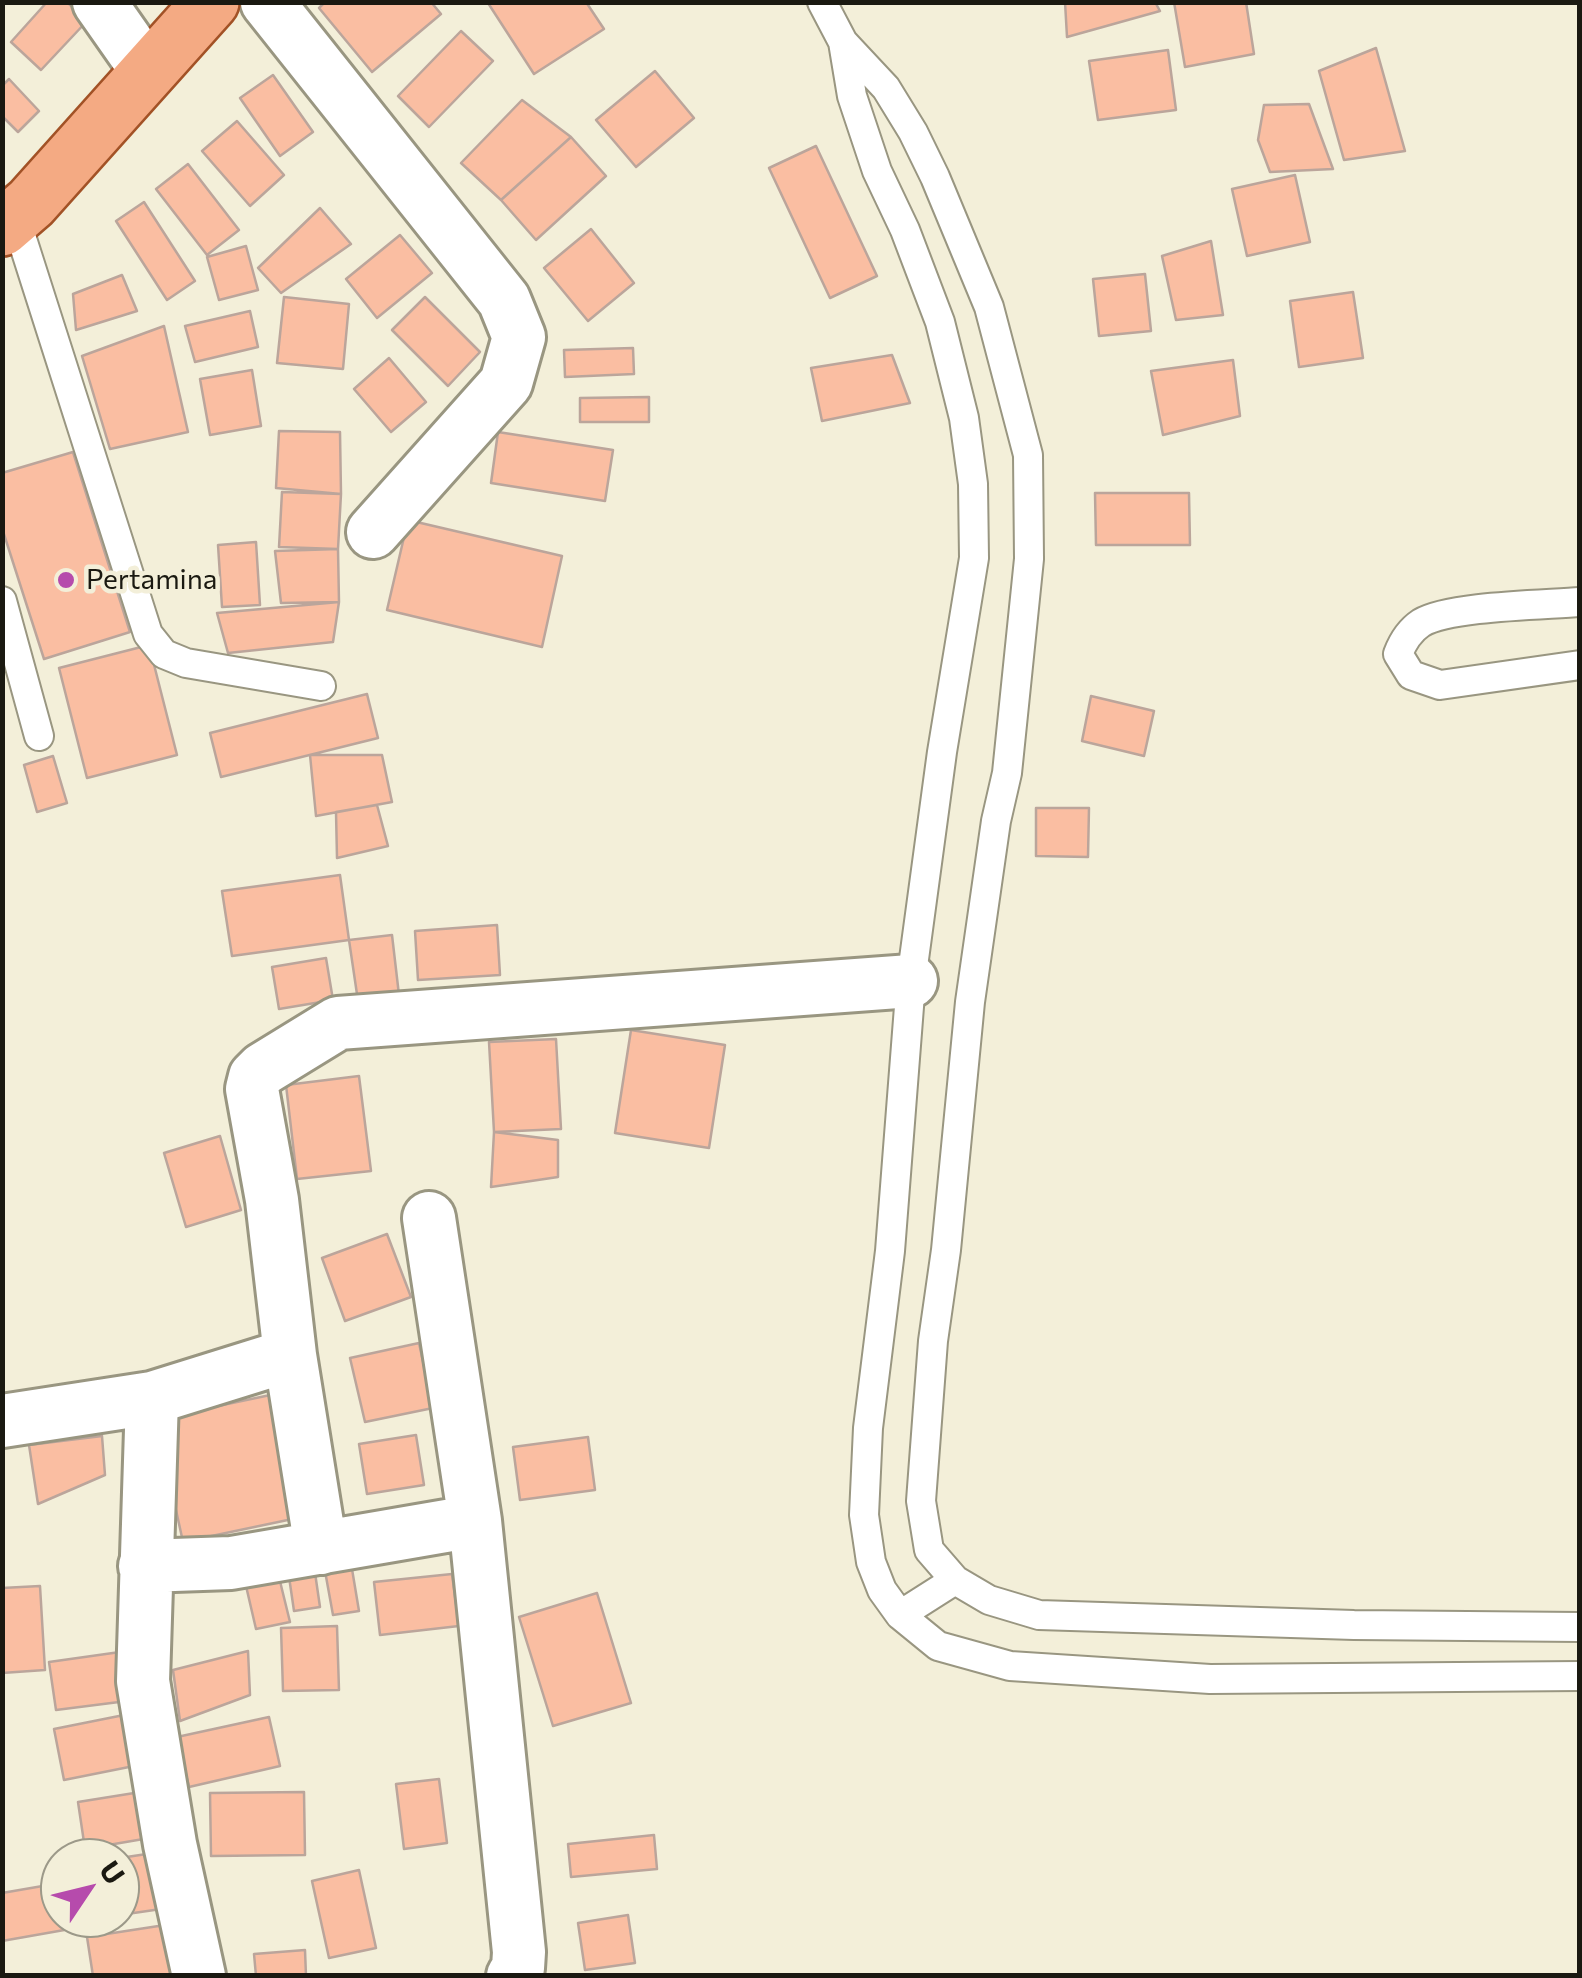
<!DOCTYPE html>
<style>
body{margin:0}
#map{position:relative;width:1582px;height:1978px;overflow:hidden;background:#f3efd9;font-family:Commissioner,sans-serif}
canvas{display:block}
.frame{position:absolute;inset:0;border:5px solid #1a1911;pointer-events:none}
.north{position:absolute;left:40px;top:1838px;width:100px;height:100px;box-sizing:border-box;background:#f3efd9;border:2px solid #9c9989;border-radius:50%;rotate:55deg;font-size:28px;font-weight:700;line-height:40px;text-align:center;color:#1a1911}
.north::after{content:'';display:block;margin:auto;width:35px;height:45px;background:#b64bac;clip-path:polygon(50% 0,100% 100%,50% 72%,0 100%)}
</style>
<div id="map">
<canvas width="1582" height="1978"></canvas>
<div class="frame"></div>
<div class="north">U</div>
</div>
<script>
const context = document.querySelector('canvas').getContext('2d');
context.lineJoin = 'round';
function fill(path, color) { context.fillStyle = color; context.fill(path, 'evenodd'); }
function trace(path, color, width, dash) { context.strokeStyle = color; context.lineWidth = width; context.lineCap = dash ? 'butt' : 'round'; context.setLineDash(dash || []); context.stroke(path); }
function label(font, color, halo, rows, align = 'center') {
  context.font = font + ' Commissioner,sans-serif'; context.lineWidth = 9; context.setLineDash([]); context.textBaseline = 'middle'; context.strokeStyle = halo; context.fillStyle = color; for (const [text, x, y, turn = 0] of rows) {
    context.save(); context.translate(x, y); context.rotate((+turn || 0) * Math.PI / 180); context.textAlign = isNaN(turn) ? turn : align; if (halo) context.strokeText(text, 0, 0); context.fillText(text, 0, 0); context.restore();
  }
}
const building = new Path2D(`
 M 47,2 L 67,2 L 87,21 L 41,70 L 11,42 Z
 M 325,2 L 431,2 L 441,14 L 372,72 L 319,8 Z
 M 586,2 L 604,29 L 534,74 L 488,3 Z
 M 1065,2 L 1155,2 L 1160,11 L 1067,37 Z
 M 1174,2 L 1246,2 L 1254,54 L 1185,67 Z
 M 461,31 L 493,61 L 429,127 L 398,96 Z
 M 1376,48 L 1405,151 L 1344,160 L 1319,71 Z
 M 1168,50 L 1176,110 L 1098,120 L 1089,61 Z
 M 655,71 L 694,118 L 636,167 L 596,120 Z
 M 273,75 L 313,132 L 280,156 L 240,98 Z
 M 9,79 L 39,111 L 18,132 L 2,116 L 2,86 Z
 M 522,100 L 571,137 L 501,200 L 461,163 Z
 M 1309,104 L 1333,169 L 1270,172 L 1258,140 L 1264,105 Z
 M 237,121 L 284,175 L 250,206 L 202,151 Z
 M 571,137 L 606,176 L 536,240 L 501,200 Z
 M 816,146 L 877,276 L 830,298 L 769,168 Z
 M 188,164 L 239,230 L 207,255 L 156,189 Z
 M 1295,175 L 1310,242 L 1247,256 L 1232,189 Z
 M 144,202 L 195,281 L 167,300 L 116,221 Z
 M 320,208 L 351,244 L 281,293 L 258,268 Z
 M 591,229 L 634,283 L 588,321 L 544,268 Z
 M 400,235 L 432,273 L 377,318 L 346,279 Z
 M 1211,241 L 1223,315 L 1176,320 L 1162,256 Z
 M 246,246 L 258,290 L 219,300 L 207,257 Z
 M 1145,274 L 1151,331 L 1099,336 L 1093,279 Z
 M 122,275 L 137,311 L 76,330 L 73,294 Z
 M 1353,292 L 1363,358 L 1299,367 L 1290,301 Z
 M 284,297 L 349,304 L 343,369 L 277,363 Z
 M 425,297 L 480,352 L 448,386 L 392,330 Z
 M 250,311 L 258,347 L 195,362 L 185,326 Z
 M 164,326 L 188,432 L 110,449 L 82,356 Z
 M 633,348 L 634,374 L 565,377 L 564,350 Z
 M 892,355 L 910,403 L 822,421 L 811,368 Z
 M 389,358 L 426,402 L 391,432 L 354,389 Z
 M 1233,360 L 1240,416 L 1163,435 L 1151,371 Z
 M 252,370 L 261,426 L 210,435 L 200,379 Z
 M 649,397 L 649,422 L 580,422 L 580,398 Z
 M 279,431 L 340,432 L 341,494 L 276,488 Z
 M 498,432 L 613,450 L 605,501 L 491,483 Z
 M 73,452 L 130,632 L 44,659 L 2,528 L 2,473 Z
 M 282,492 L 341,494 L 338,549 L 279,547 Z
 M 1095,493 L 1189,493 L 1190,545 L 1096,545 Z
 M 408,520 L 562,556 L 542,647 L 387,610 Z
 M 256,542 L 260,605 L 222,607 L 218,545 Z
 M 338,549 L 339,602 L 281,603 L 275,551 Z
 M 339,602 L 333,642 L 228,653 L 217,613 Z
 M 149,645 L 177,755 L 87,778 L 59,668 Z
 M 367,694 L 378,738 L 221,777 L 210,733 Z
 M 1091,696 L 1154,711 L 1144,756 L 1082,741 Z
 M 310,755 L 382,755 L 392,802 L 316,816 Z
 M 53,756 L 67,803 L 37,812 L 24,765 Z
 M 377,805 L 388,846 L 337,858 L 336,812 Z
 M 1036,808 L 1089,808 L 1088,857 L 1036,856 Z
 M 340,875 L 349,940 L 232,956 L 222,891 Z
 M 497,925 L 500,975 L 418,980 L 415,931 Z
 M 392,935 L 399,995 L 358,1001 L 349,940 Z
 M 326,958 L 333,1000 L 279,1009 L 272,967 Z
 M 631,1030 L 725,1045 L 709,1148 L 615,1133 Z
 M 556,1039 L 561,1129 L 494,1132 L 489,1042 Z
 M 359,1076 L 371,1171 L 297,1179 L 286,1085 Z
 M 494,1132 L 558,1140 L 558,1177 L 491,1187 Z
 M 220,1136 L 241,1210 L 186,1227 L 164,1153 Z
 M 387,1234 L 411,1297 L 345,1321 L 322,1258 Z
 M 419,1343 L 433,1408 L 365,1422 L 350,1358 Z
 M 275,1394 L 302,1517 L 183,1542 L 156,1419 Z
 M 416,1435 L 424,1485 L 367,1494 L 359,1444 Z
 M 102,1436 L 105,1475 L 38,1504 L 29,1445 Z
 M 588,1437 L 595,1490 L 520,1500 L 513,1447 Z
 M 348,1545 L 359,1611 L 333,1615 L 321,1549 Z
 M 313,1559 L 320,1607 L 294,1611 L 287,1563 Z
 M 276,1565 L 290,1622 L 256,1629 L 243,1573 Z
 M 452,1574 L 459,1626 L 380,1635 L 374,1582 Z
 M 40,1586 L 45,1670 L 2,1673 L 2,1588 Z
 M 597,1593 L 631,1703 L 553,1726 L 519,1617 Z
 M 337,1626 L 339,1690 L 283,1691 L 281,1628 Z
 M 248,1651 L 250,1695 L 180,1721 L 173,1670 Z
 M 120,1652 L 127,1701 L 56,1710 L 49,1662 Z
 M 129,1714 L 139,1765 L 64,1780 L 54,1729 Z
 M 269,1717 L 280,1766 L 189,1787 L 177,1737 Z
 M 439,1779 L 447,1843 L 404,1849 L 396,1784 Z
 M 153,1790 L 161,1836 L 85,1849 L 78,1802 Z
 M 304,1792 L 305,1855 L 211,1856 L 210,1793 Z
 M 654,1835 L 657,1869 L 571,1877 L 568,1844 Z
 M 160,1852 L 168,1908 L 120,1915 L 120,1858 Z
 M 359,1870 L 376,1948 L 329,1958 L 312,1881 Z
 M 60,1883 L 60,1918 L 68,1918 L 70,1929 L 2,1941 L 2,1893 Z
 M 628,1915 L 635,1963 L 585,1970 L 578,1923 Z
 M 165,1925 L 172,1976 L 93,1976 L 87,1937 Z
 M 305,1950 L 306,1976 L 256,1976 L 254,1954 Z`);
fill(building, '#fabea2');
trace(building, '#bba59b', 2.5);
const service = new Path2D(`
 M 822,2 L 843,42 L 886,88 L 913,132 L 935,177 L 989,307 L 1028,455 L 1029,559 L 1007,773 L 996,821 L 970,1002 L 946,1250 L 933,1341 L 921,1501 L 929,1550 L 955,1580 L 989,1600 L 1039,1615 L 1354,1625 L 1580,1627
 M 843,42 L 852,96 L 877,171 L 905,230 L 940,322 L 964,418 L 973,484 L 974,558 L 942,752 L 911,981 L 890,1251 L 868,1428 L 864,1515 L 871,1562 L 882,1590 L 900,1615 L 938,1646 L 1010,1666 L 1210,1679 L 1580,1676
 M 15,217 L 148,634 L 164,654 L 186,663 L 321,686
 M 2,601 L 39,736
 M 1580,602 C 1543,605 1449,606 1421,623 C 1409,631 1403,641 1398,654 L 1411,675 L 1440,685 L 1580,665
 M 900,1615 L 955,1580`);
const minor = new Path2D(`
 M 99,2 L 148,72
 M 267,2 L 504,300 L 519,337 L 506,383 L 373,532
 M 429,1218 L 475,1521 L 519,1952 L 518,1968 L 513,1976
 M 290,1355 L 321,1548
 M 152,1398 L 143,1681 L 170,1844 L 199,1976
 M 2,1421 L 152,1398 L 290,1355 L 272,1200 L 252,1089 L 255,1077 L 263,1069 L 338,1023 L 911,981
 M 145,1566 L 231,1563 L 475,1521`);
const primary = new Path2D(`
 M 2,228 L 31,203 L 211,2`);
trace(service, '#999681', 32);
trace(minor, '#999681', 58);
trace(primary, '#a25226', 60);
trace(service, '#fff', 28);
trace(minor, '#fff', 52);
trace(primary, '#f4aa83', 55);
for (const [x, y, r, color] of [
 [66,580,10,"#b64bac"]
]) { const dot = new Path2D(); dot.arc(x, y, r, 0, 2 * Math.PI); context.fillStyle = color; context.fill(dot); trace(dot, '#f3efd9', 4); }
label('28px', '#1a1911', '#f3efd9', [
 ["Pertamina",86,580]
], 'left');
</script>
